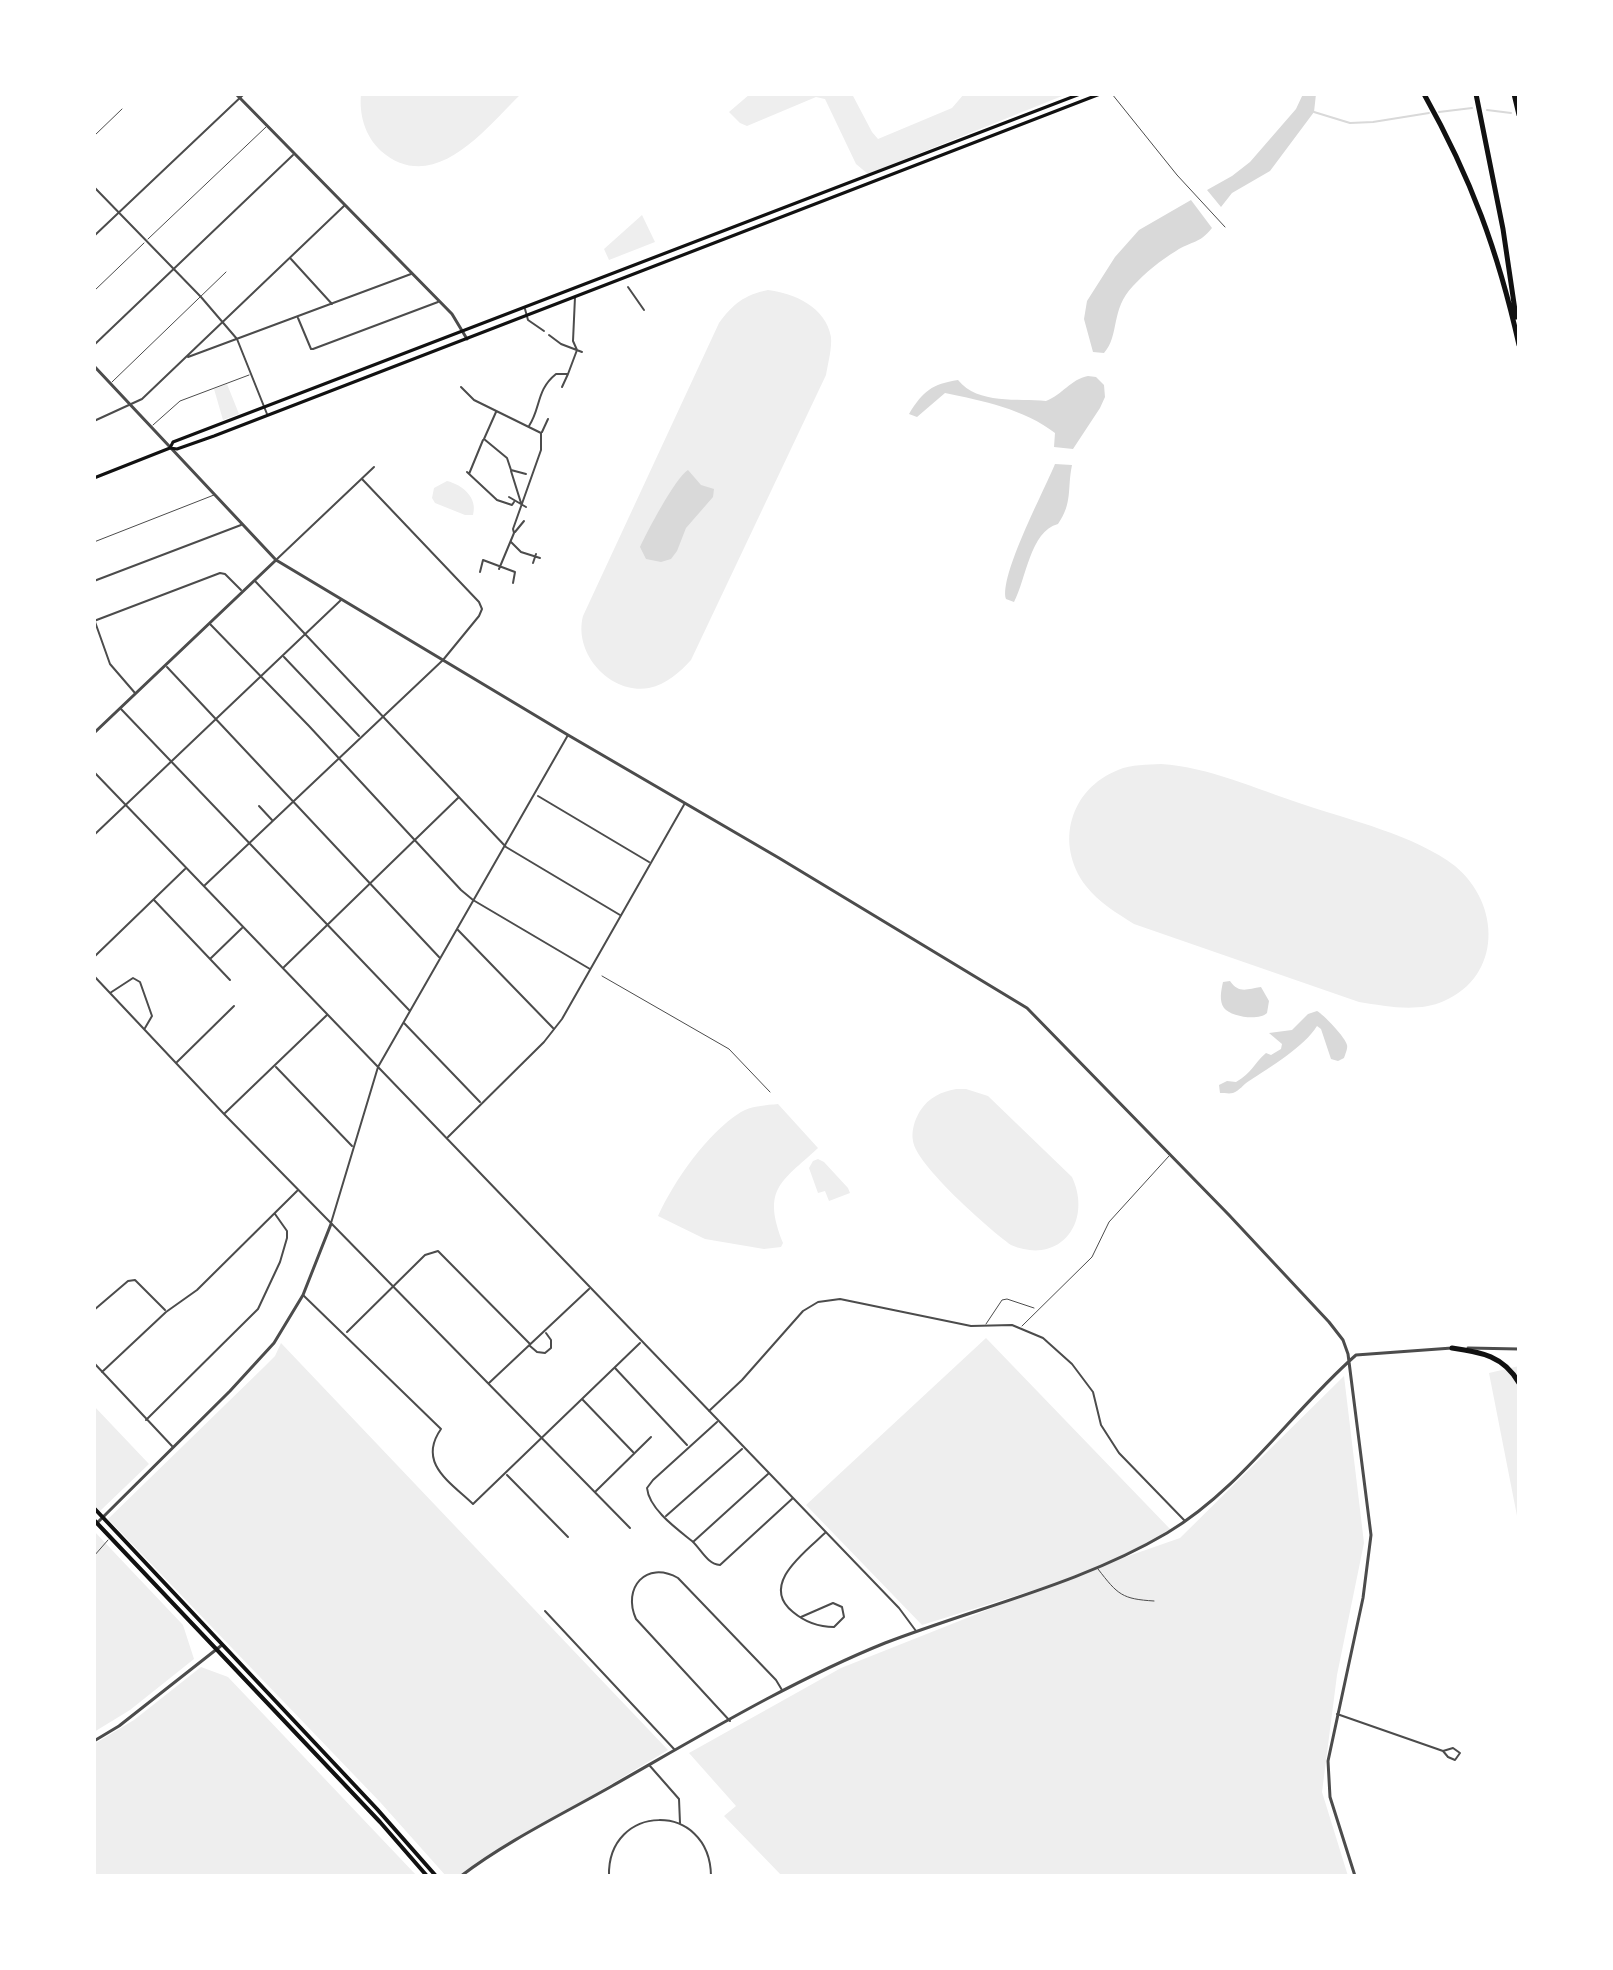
<!DOCTYPE html>
<style>
body{margin:0}
#map{position:relative;width:1613px;height:1970px;overflow:hidden;background:#fff;font-family:"Alegreya Sans",sans-serif}
canvas{display:block}
.frame{position:absolute;inset:0;border:96px solid #fff;pointer-events:none}
</style>
<div id="map">
<canvas width="1613" height="1970"></canvas>
<div class="frame"></div>
</div>
<script>
const context = document.querySelector('canvas').getContext('2d');
context.lineJoin = 'round';
function fill(path, color) { context.fillStyle = color; context.fill(path, 'evenodd'); }
function trace(path, color, width, dash) { context.strokeStyle = color; context.lineWidth = width; context.lineCap = dash ? 'butt' : 'round'; context.setLineDash(dash || []); context.stroke(path); }
fill(new Path2D(`
 M 361,94 L 521,94 C 486,128 434,197 381,151 C 365,136 359,115 361,94 Z
 M 750,94 L 852,94 L 872,132 L 878,139 L 952,108 L 964,94 L 1067,94 L 868,174 L 856,164 L 825,99 L 816,97 L 747,126 L 740,123 L 729,112 Z
 M 642,215 L 655,242 L 609,260 L 604,249 Z
 M 768,290 C 794,293 826,307 831,337 C 832,349 828,363 826,375 L 691,660 C 680,672 667,684 649,688 C 611,695 573,654 583,616 L 719,323 C 733,304 744,295 768,290 Z
 M 227,384 L 239,414 L 223,420 L 214,389 Z
 M 447,481 C 463,485 478,498 473,515 L 465,515 L 435,503 L 432,498 L 434,488 Z
 M 1161,764 C 1209,767 1256,789 1302,804 C 1349,820 1415,835 1455,866 C 1501,904 1502,976 1444,1001 C 1417,1013 1386,1006 1359,1002 L 1134,924 C 1117,913 1099,903 1086,886 C 1054,844 1070,789 1118,770 C 1132,764 1147,765 1161,764 Z
 M 956,1089 L 966,1089 L 988,1096 L 1072,1177 C 1093,1222 1060,1266 1011,1245 C 990,1230 916,1165 913,1141 C 911,1131 915,1119 920,1111 C 929,1097 941,1092 956,1089 Z
 M 778,1104 L 818,1148 C 780,1183 762,1189 783,1243 L 781,1247 L 764,1249 L 705,1239 L 658,1216 C 674,1181 707,1133 741,1112 C 751,1106 767,1105 778,1104 Z
 M 818,1159 L 824,1162 L 848,1188 L 850,1193 L 829,1201 L 825,1191 L 818,1193 L 809,1168 L 813,1161 Z
 M 986,1338 L 1171,1530 L 1117,1560 L 1180,1538 L 1344,1376 L 1364,1543 L 1337,1675 L 1322,1792 L 1348,1876 L 782,1876 L 724,1816 L 736,1806 L 689,1753 L 841,1668 L 1050,1585 L 922,1625 L 806,1505 Z
 M 281,1343 L 668,1750 L 458,1876 L 446,1876 L 380,1802 L 108,1519 L 264,1367 L 275,1356 Z
 M 1519,1366 L 1519,1526 L 1489,1373 Z
 M 94,1406 L 149,1464 L 100,1511 L 94,1504 Z
 M 94,1531 L 183,1625 L 194,1659 L 130,1710 L 94,1732 Z
 M 201,1667 L 228,1677 L 417,1876 L 94,1876 L 94,1744 L 134,1720 Z`), '#eee');
fill(new Path2D(`
 M 1303,94 L 1316,94 L 1314,112 L 1270,171 L 1232,193 L 1221,207 L 1207,190 L 1232,176 L 1250,162 L 1296,109 Z
 M 1191,200 L 1212,228 C 1198,245 1193,240 1176,251 C 1161,260 1145,273 1133,286 C 1110,310 1120,335 1104,353 L 1093,352 L 1084,319 L 1087,301 L 1115,257 L 1139,230 Z
 M 1088,376 L 1096,377 L 1104,385 L 1105,397 L 1100,408 L 1073,449 L 1054,447 L 1055,433 C 1024,409 983,401 945,393 L 917,417 L 909,414 C 923,391 932,384 958,380 C 978,405 1018,398 1046,401 C 1062,395 1071,379 1088,376 Z
 M 1055,464 L 1072,465 C 1067,489 1073,502 1058,524 C 1030,531 1026,580 1014,602 L 1006,599 C 999,576 1044,491 1055,464 Z
 M 688,470 L 701,485 L 714,489 L 713,497 L 686,528 L 677,551 L 671,559 L 661,562 L 646,559 L 640,547 C 647,532 675,478 688,470 Z
 M 1230,981 C 1239,994 1247,989 1261,987 L 1269,1001 L 1267,1013 C 1259,1021 1231,1017 1224,1008 C 1219,1001 1221,991 1223,982 Z
 M 1317,1011 C 1323,1014 1346,1038 1347,1045 C 1348,1048 1345,1055 1344,1058 L 1338,1061 L 1331,1059 L 1321,1029 L 1317,1026 C 1305,1046 1269,1068 1249,1081 C 1244,1084 1239,1091 1233,1093 C 1229,1094 1225,1093 1220,1093 L 1219,1085 L 1227,1081 L 1236,1082 C 1252,1073 1254,1063 1266,1053 L 1271,1055 L 1281,1049 L 1282,1044 L 1269,1033 L 1292,1030 L 1308,1014 Z`), '#d9d9d9');
trace(new Path2D(`
 M 1487,110 L 1511,113
 M 1314,112 L 1350,123 L 1373,122 L 1429,113
 M 1439,112 L 1472,108`), '#d9d9d9', 2);
trace(new Path2D(`
 M 1112,94 L 1177,175 L 1225,227
 M 94,136 L 122,109
 M 148,239 L 266,127
 M 94,291 L 144,243
 M 112,382 L 226,272
 M 153,425 L 180,401 L 249,375
 M 94,542 L 214,495
 M 602,976 L 729,1049 L 770,1092
 M 986,1324 L 1002,1300 L 1007,1299 L 1034,1308
 M 1022,1326 L 1092,1257 L 1109,1222 L 1169,1156
 M 94,1556 L 108,1540
 M 1098,1569 C 1118,1595 1122,1599 1154,1601`), '#4c4c4c', 1);
trace(new Path2D(`
 M 628,287 L 644,310
 M 525,309 L 528,320 L 544,331
 M 549,335 L 561,344 L 582,352
 M 461,387 L 474,400 L 541,433 L 541,450 L 513,529 L 514,533 L 499,569
 M 562,387 L 568,374
 M 496,412 L 484,439 L 507,458 L 511,470 L 526,474
 M 529,426 C 541,408 536,390 556,374 L 568,374 L 577,350 L 573,341 L 575,297
 M 542,432 L 548,419
 M 511,471 L 521,503
 M 467,472 L 497,500 L 512,505 L 514,502
 M 469,474 L 483,440
 M 509,497 L 526,507
 M 515,532 L 524,521
 M 511,542 L 521,552 L 540,558
 M 533,563 L 536,554
 M 480,572 L 483,560 L 515,572 L 513,583`), '#4c4c4c', 2);
trace(new Path2D(`
 M 94,187 L 201,297 L 237,339 L 267,414
 M 94,236 L 244,94
 M 291,259 L 332,304
 M 298,318 L 311,349 L 313,349 L 438,302
 M 94,345 L 293,155
 M 188,357 L 411,274
 M 94,421 L 142,399 L 345,205
 M 277,559 L 374,467
 M 94,581 L 241,525
 M 255,581 L 506,847 L 620,915
 M 94,619 L 110,664 L 135,693
 M 94,621 L 220,573 L 225,574 L 241,590
 M 210,624 L 309,726 L 461,890 L 473,900 L 590,969
 M 284,657 L 359,736
 M 167,667 L 439,957
 M 121,709 L 409,1010
 M 94,772 L 899,1608 L 916,1631
 M 538,796 L 649,862
 M 259,806 L 272,820
 M 94,835 L 341,600
 M 205,885 L 443,660 L 479,616 L 482,609 L 479,602 L 362,479
 M 154,900 L 230,980
 M 457,929 L 553,1028
 M 94,957 L 185,869
 M 210,959 L 242,928
 M 284,967 L 459,797
 M 94,976 L 224,1114 L 630,1528
 M 110,993 L 133,978 L 140,982 L 152,1016 L 145,1028
 M 404,1023 L 480,1102
 M 177,1062 L 234,1006
 M 276,1067 L 352,1146
 M 225,1113 L 327,1015
 M 448,1137 L 544,1042 L 562,1019 L 685,803
 M 331,1223 L 378,1067 L 568,735
 M 303,1295 L 441,1429 C 417,1463 450,1482 473,1504 L 640,1343
 M 94,1310 L 128,1281 L 135,1280 L 165,1310
 M 347,1332 L 425,1255 L 438,1251 L 530,1344
 M 530,1346 L 537,1352 L 545,1353 L 551,1348 L 551,1340 L 546,1333
 M 94,1363 L 172,1446
 M 615,1368 L 687,1445
 M 102,1372 L 166,1312 L 197,1290 L 297,1191
 M 489,1383 L 589,1289
 M 582,1399 L 633,1452
 M 709,1411 L 742,1380 L 803,1311 L 818,1302 L 840,1299 L 971,1326 L 1012,1325 L 1043,1338 L 1072,1364 L 1093,1392 L 1101,1425 L 1119,1453 L 1185,1521
 M 146,1420 L 258,1309 L 280,1262 L 287,1238 L 287,1231 L 275,1214
 M 717,1422 L 653,1480 L 647,1488 C 649,1509 677,1529 692,1541 C 701,1549 707,1564 720,1565 L 793,1498
 M 507,1475 L 568,1537
 M 596,1491 L 651,1437
 M 666,1516 L 742,1449
 M 693,1542 L 768,1474
 M 545,1611 L 674,1749
 M 801,1617 L 833,1603 L 842,1607 L 844,1617 L 834,1627 C 819,1627 805,1622 793,1612 C 759,1585 805,1552 825,1533
 M 1337,1714 L 1443,1751
 M 730,1721 L 636,1619 C 622,1588 646,1560 678,1578 L 776,1680 L 782,1690
 M 1453,1748 L 1460,1753 L 1455,1760 L 1448,1757 L 1443,1751 Z
 M 650,1766 L 679,1799 L 680,1823
 M 609,1876 C 607,1803 710,1800 711,1876`), '#4c4c4c', 2);
trace(new Path2D(`
 M 236,94 L 452,314 L 467,339
 M 94,366 L 276,560 L 568,735 L 779,858 L 1027,1008 L 1229,1215 L 1329,1322 L 1343,1340 L 1348,1354 L 1371,1535 L 1363,1598 L 1328,1761 L 1330,1797 L 1355,1876
 M 94,733 L 276,560
 M 1468,1348 L 1519,1349
 M 97,1523 L 230,1391 L 274,1343 L 303,1295 L 331,1224
 M 94,1741 L 119,1726 L 222,1645
 M 461,1876 C 507,1841 561,1815 612,1786 C 700,1736 791,1681 885,1643 C 978,1607 1081,1584 1167,1533 C 1241,1489 1292,1411 1356,1355 L 1452,1348`), '#4c4c4c', 3);
trace(new Path2D(`
 M 170,448 L 173,442 L 1080,94
 M 94,478 L 170,448 L 177,449 L 214,436 L 1100,94`), '#111', 3);
trace(new Path2D(`
 M 94,1508 L 377,1809 L 436,1876
 M 94,1520 L 380,1822 L 427,1876`), '#111', 4);
trace(new Path2D(`
 M 1424,94 C 1471,178 1498,251 1519,345
 M 1476,94 L 1503,229 L 1516,317
 M 1514,94 L 1519,115
 M 1452,1348 C 1481,1352 1504,1356 1519,1383`), '#111', 5);
</script>
